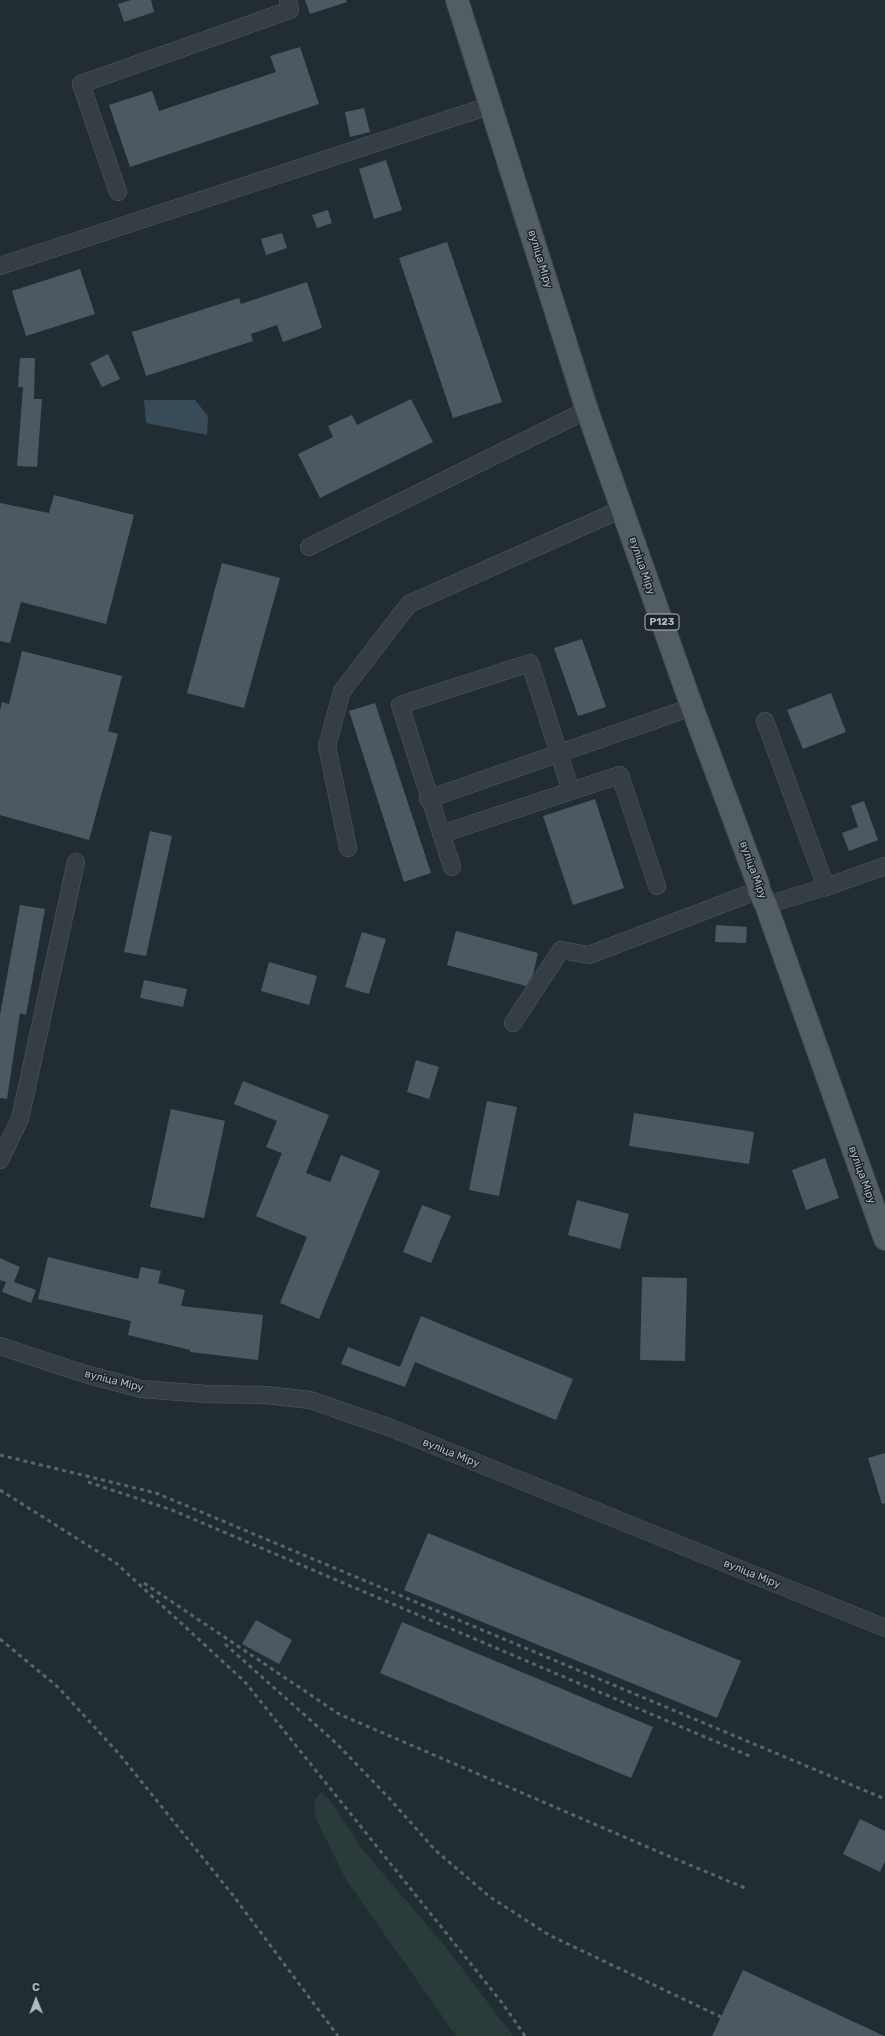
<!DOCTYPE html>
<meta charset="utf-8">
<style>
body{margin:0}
#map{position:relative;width:885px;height:2036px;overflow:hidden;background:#222c33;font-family:Rubik,sans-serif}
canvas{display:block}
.north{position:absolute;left:16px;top:1980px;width:40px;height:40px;-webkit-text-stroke:3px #1b2329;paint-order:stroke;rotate:359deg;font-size:11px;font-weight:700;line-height:16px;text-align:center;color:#afb9c1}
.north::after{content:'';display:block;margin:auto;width:14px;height:18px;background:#afb9c1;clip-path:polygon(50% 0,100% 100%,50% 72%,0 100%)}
</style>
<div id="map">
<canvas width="885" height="2036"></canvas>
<div class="north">С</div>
</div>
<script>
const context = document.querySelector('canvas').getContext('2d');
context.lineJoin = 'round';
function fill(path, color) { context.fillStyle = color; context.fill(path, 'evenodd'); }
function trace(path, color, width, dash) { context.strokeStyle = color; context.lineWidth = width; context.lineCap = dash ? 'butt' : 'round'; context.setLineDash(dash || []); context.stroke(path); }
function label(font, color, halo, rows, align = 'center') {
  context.font = font + ' Rubik,sans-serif'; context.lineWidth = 3; context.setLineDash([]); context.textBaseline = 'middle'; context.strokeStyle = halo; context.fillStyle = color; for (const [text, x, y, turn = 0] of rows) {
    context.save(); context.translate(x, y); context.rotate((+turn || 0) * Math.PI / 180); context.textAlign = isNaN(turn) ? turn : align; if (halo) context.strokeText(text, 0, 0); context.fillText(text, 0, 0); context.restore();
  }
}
fill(new Path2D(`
 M 321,1792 L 329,1799 L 363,1850 L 449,1951 L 513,2036 L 456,2036 L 345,1878 L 316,1819 L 314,1801 Z`), '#2a3c39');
fill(new Path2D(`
 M 144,400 L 195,400 L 208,416 L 207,435 L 146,423 Z`), '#374b58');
fill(new Path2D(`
 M 131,0 L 151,0 L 154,12 L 124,22 L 118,4 Z
 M 305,0 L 346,0 L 347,2 L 310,14 Z
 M 300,47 L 319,104 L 130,167 L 109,105 L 152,91 L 159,111 L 276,72 L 270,56 Z
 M 364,108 L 370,132 L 350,137 L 345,112 Z
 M 386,160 L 402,210 L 374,219 L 359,169 Z
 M 328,210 L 332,223 L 317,228 L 312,215 Z
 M 282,233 L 287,248 L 266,255 L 261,239 Z
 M 447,242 L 502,402 L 453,418 L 399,258 Z
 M 80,269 L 95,314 L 26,336 L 12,291 Z
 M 307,282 L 322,328 L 283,342 L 277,325 L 251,334 L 253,341 L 146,376 L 132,332 L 239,298 L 241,304 Z
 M 108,354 L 120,379 L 102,387 L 90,363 Z
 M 20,358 L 35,358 L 34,399 L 42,399 L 37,467 L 17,466 L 23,387 L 18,387 Z
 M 411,399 L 433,442 L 320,498 L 298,454 L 333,437 L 328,426 L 352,415 L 357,425 Z
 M 54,495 L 134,515 L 106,624 L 21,602 L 10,643 L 0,641 L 0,503 L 49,513 Z
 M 222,563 L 280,578 L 244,708 L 187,693 Z
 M 582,639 L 606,707 L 578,716 L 554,648 Z
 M 22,651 L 122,676 L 108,731 L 118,734 L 89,840 L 0,815 L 0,711 L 2,702 L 9,704 Z
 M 831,693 L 846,732 L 803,749 L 787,710 Z
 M 375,703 L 431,873 L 404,882 L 349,711 Z
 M 595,799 L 624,888 L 573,905 L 543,816 Z
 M 864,801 L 878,840 L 849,851 L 842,833 L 858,827 L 851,806 Z
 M 150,831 L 172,836 L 146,956 L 124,952 Z
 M 20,905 L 45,909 L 26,1015 L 20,1013 L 7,1099 L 0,1098 L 0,1015 Z
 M 716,925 L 747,927 L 746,943 L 715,942 Z
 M 456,931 L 538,953 L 533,975 L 526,986 L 447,965 Z
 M 362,932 L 386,939 L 369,994 L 345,987 Z
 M 269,962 L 317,976 L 309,1005 L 261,991 Z
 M 144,980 L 187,989 L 183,1007 L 140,998 Z
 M 416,1060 L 439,1067 L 429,1099 L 407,1092 Z
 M 243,1081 L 329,1115 L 306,1173 L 330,1182 L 341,1155 L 380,1171 L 319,1319 L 280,1303 L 307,1237 L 256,1216 L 282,1153 L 266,1147 L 277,1121 L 234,1104 Z
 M 487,1101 L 517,1107 L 499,1196 L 469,1190 Z
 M 171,1109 L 225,1121 L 204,1218 L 150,1207 Z
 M 634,1113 L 754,1132 L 749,1164 L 629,1146 Z
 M 825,1158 L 839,1198 L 806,1210 L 792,1170 Z
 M 577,1200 L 629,1214 L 620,1249 L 568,1235 Z
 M 422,1205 L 451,1216 L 431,1263 L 403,1252 Z
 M 48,1257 L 138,1279 L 141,1267 L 161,1271 L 158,1283 L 185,1290 L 181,1306 L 263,1315 L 258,1360 L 190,1352 L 190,1350 L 128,1335 L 131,1321 L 38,1299 Z
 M 0,1258 L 20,1267 L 14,1282 L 36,1290 L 31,1303 L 2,1292 L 6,1282 L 0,1280 Z
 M 642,1277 L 687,1278 L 685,1361 L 640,1360 Z
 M 421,1316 L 573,1379 L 556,1420 L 415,1362 L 405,1387 L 341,1364 L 348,1347 L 400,1367 Z
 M 885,1453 L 885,1503 L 882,1504 L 868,1458 Z
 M 428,1533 L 741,1661 L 717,1718 L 404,1590 Z
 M 256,1620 L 292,1640 L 279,1664 L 242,1644 Z
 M 402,1622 L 653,1727 L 631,1778 L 380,1673 Z
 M 860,1819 L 885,1831 L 885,1861 L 880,1872 L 843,1854 Z
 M 743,1970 L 884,2036 L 712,2036 Z`), '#4d5962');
const minor = new Path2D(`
 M 118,192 L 81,84 L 290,10 L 288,0
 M 0,266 L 492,105
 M 309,547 L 587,410
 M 765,721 L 826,887
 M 428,799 L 692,707
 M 441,834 L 620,775 L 657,886
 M 348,848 L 327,746 L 342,691 L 409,604 L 622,509
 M 452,867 L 400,705 L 530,663 L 571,791
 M 766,905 L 826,887 L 885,866
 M 513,1023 L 561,950 L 589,955 L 759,890
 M 0,1160 L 20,1119 L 76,862
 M 0,1346 L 82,1373 L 141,1389 L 207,1394 L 266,1395 L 310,1400 L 391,1428 L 885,1628`);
const major = new Path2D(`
 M 457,0 L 587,410 L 692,707 L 758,884 L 759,890 L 766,905 L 885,1239`);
trace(minor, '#535c62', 18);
trace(major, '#3f474e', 24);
trace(minor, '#353e44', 17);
trace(major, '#535d64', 22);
trace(new Path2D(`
 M 0,1455 L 156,1493 L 885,1799
 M 88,1482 L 172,1510 L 752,1757
 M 0,1490 L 116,1563 L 245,1682 L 503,2004 L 525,2036
 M 144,1583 L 339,1714 L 673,1858 L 745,1888
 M 0,1639 L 59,1688 L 120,1755 L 232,1894 L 338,2036
 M 225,1644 L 336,1743 L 389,1798 L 435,1850 L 490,1897 L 549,1935 L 721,2017`), '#5a656d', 3, [4, 4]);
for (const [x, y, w] of [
 [662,622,34]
]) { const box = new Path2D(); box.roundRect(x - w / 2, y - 8, w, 16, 3); context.fillStyle = '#1b2329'; context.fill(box); trace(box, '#afb9c1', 1); }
label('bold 10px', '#afb9c1', null, [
 ["Р123",662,622]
]);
label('11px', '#afb9c1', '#1b2329', [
 ["вуліца Міру",540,259,73],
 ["вуліца Міру",642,566,71],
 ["вуліца Міру",753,870,70],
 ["вуліца Міру",862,1175,70],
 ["вуліца Міру",114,1381,14],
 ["вуліца Міру",451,1453,22],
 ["вуліца Міру",752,1574,22]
]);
</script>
